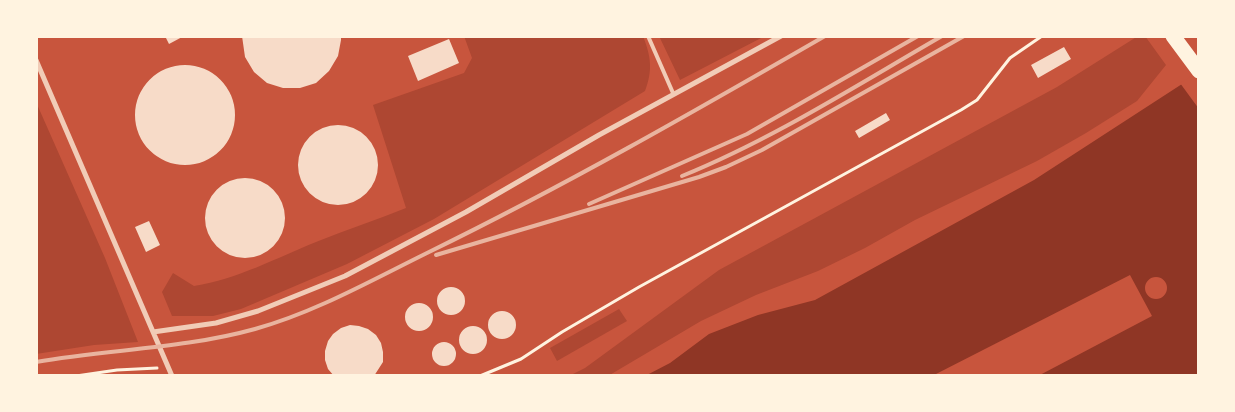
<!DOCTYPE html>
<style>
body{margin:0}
#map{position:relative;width:1235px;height:412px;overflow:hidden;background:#c8553d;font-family:"Libre Baskerville",serif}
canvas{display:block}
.frame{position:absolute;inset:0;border:38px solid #fff3e0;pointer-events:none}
</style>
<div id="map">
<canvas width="1235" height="412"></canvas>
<div class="frame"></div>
</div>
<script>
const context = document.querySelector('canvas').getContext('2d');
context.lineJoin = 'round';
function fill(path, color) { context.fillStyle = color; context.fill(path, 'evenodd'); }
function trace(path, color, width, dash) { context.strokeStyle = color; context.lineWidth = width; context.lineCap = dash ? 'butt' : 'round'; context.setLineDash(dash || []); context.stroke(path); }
fill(new Path2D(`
 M 464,36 L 643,36 C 651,57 653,70 645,91 L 434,219 L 347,264 L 241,309 L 213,316 L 172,316 L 162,292 L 173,273 L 194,286 C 238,279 276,258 316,242 C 346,230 376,220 406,208 L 373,105 L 464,73 L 472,58 Z
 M 659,36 L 765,36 L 680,80 Z
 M 1138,36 L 1145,36 L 1166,65 L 1137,101 L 1086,133 L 1037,161 L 915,220 L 865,248 L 818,271 L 756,295 L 701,321 L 608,376 L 569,376 L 585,368 L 719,270 L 1057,87 Z
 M 36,102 L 105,258 L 138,342 L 94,345 L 36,354 Z
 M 619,309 L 627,321 L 557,361 L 550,348 Z`), '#ae4732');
fill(new Path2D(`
 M 1199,73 L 1199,376 L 645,376 L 670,363 L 709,334 L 758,315 L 815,300 L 1034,180 Z`), '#8f3625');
fill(new Path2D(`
 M 1199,71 L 1199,109 L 1180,83 Z
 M 1130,275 L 1152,316 L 1038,376 L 937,376 L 936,374 Z
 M1145 288a11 11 0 1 1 22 0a11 11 0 1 1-22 0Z`), '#c8553d');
fill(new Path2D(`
 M 165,36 L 184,36 L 169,44 Z
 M 242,36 L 341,36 L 341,40 L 338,56 L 329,71 L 316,83 L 300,88 L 283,88 L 267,83 L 254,72 L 245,57 Z
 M 449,39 L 459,63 L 418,81 L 408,56 Z
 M 1064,47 L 1071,59 L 1038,78 L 1031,65 Z
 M135 115a50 50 0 1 1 100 0a50 50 0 1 1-100 0Z
 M 886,113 L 890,120 L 859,138 L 855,131 Z
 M298 165a40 40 0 1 1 80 0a40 40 0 1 1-80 0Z
 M205 218a40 40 0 1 1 80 0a40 40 0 1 1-80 0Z
 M 149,221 L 160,245 L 146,252 L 135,227 Z
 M437 301a14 14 0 1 1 28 0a14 14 0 1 1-28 0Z
 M405 317a14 14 0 1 1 28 0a14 14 0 1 1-28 0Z
 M488 325a14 14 0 1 1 28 0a14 14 0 1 1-28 0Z
 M 350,325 L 359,326 L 368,329 L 376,335 L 381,343 L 383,352 L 383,362 L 374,376 L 334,376 L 328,369 L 325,360 L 325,351 L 328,341 L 333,334 L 341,328 Z
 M459 340a14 14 0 1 1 28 0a14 14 0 1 1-28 0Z
 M432 354a12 12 0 1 1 24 0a12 12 0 1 1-24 0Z`), '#f7dbc8');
trace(new Path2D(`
 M 76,376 L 117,370 L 157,368
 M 480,376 L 521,359 L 562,332 L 639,287 L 961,110 L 977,100 L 1010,58 L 1042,36`), '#fff3e0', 3);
trace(new Path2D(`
 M 648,36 L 673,93`), '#f1ccb7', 4);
trace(new Path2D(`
 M 36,60 L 172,376
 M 153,332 L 216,323 L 258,311 L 345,276 L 466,212 L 599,135 L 781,36`), '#f1ccb7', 5);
trace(new Path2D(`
 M 1173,36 L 1199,71`), '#fff3e0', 15);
trace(new Path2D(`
 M 682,176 C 773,139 857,85 942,36
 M 589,204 L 747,134 L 918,36
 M 436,255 L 699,177 L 726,167 L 762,150 L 964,36
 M 36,362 C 109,349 183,349 255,329 C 316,312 372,280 429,252 C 564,186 695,111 825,36`), '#e9b49f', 4);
</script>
